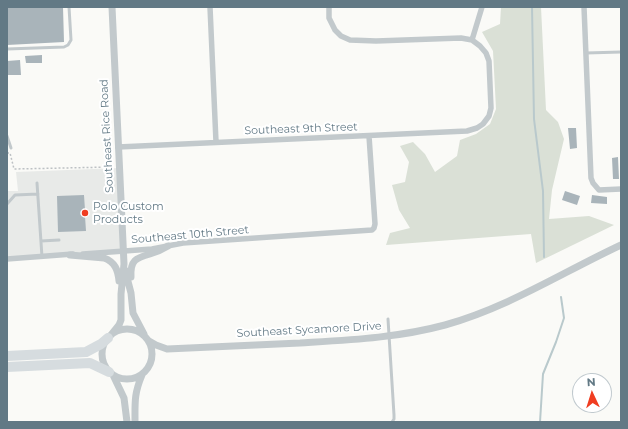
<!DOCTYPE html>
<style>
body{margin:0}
#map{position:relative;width:628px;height:429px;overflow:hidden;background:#fafaf7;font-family:Montserrat,sans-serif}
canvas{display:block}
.frame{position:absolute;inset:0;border:8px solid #627985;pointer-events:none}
.north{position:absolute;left:572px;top:373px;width:40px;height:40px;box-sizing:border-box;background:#fff;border:1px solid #c0c9ce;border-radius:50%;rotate:356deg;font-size:11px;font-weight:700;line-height:16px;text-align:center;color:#627985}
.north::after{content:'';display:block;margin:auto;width:14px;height:18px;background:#f03d21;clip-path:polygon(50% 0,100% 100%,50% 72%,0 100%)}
</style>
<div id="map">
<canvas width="628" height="429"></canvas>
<div class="frame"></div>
<div class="north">N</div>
</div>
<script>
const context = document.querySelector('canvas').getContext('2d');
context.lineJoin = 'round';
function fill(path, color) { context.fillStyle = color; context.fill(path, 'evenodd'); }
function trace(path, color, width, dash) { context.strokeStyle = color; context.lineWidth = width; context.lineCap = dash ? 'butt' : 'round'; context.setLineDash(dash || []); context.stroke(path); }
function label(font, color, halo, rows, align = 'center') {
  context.font = font + ' Montserrat,sans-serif'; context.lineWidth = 4; context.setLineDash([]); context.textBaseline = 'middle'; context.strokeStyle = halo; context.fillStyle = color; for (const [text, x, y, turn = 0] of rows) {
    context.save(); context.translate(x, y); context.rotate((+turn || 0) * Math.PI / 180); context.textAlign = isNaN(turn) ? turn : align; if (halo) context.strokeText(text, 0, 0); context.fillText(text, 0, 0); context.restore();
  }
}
fill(new Path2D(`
 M 119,168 L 123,251 L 7,259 L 7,191 L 18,191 L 16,172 Z`), '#e8eae8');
fill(new Path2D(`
 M 501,7 L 541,7 L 546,110 L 558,122 L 564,139 L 552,190 L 549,219 L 589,216 L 614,225 L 536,263 L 531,234 L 386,245 L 390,233 L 410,228 L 399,210 L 392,185 L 405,182 L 409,162 L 400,146 L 413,142 L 425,154 L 435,172 L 457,156 L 460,140 L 476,134 L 490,124 L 496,109 L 493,51 L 482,32 L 500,24 Z`), '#dae0d6');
trace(new Path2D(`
 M 532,7 L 534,119 L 543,191 L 544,257
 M 540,422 L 543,374 L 556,342 L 564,318 L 561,297`), '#b9c9cc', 2);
fill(new Path2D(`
 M 7,7 L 63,7 L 64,42 L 7,45 Z
 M 42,55 L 42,63 L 26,63 L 25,56 Z
 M 20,60 L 21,75 L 7,75 L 7,61 Z
 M 568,128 L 576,128 L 577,148 L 570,149 Z
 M 618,157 L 619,179 L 613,179 L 612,158 Z
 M 565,191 L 580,196 L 577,205 L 562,200 Z
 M 84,195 L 85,210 L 87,209 L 88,216 L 85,216 L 86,231 L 58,232 L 57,196 Z
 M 592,195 L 607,197 L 607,204 L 591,203 Z`), '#a9b4ba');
trace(new Path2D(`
 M 7,153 L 10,153 L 14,169 L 113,167`), '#bdc1c4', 1.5, [2, 2]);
trace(new Path2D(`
 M 7,49 L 64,47 L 68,45 L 71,40 L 69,7
 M 586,53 L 621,52
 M 7,136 L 11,148
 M 37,183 L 42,257
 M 7,204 L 15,195 L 38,194
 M 110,208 L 120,208
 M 41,241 L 59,240
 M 388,319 L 394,415 L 394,419 L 392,422`), '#c2c9cc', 3);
trace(new Path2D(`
 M 210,7 L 216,142
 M 584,7 L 591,178 L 593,183 L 599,190 L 621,189
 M 472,40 L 482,7
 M 118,147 L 467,131 L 477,128 L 483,124 L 489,116 L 491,108 L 489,61 L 486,53 L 480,46 L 472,40 L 461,38 L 376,41 L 350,40 L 341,36 L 335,30 L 329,18 L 329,7
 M 83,254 L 152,249 L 183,243 L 372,230 L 374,228 L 375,224 L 369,136
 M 7,259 L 73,254`), '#c2c9cc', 5.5);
trace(new Path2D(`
 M 70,255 L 104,258 C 115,262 118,270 119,281
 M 125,270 L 131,293 L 133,313 L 144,334
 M 131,277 C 130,260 136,258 150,254 C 157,252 163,249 168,246
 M102 354a25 25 0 1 1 50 0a25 25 0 1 1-50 0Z
 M 111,335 L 119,325 L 121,320 L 121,294 L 124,264 L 112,7
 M 149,341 L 156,345 L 167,349 C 212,347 256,345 300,343 C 349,340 397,338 445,325 C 509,307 561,273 621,245
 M 113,375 L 124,398 L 127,422
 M 135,422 C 135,402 134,394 142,375`), '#c2c9cc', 7);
trace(new Path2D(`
 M 7,356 L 86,352 L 101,344 L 108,338
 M 7,367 L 90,363 L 109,372`), '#d6dcdf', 10);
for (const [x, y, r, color] of [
 [85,213,4,"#f03d21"]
]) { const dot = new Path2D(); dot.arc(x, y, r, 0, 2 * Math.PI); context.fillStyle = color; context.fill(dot); trace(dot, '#fff', 1.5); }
label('11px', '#627985', '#fff', [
 ["Southeast 9th Street",301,129,-2],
 ["Southeast Rice Road",107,136,-93],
 ["Southeast 10th Street",190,235,-5],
 ["Southeast Sycamore Drive",309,330,-3]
]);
label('11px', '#627985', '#fff', [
 ["Polo Custom",93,207],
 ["Products",93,220]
], 'left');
</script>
